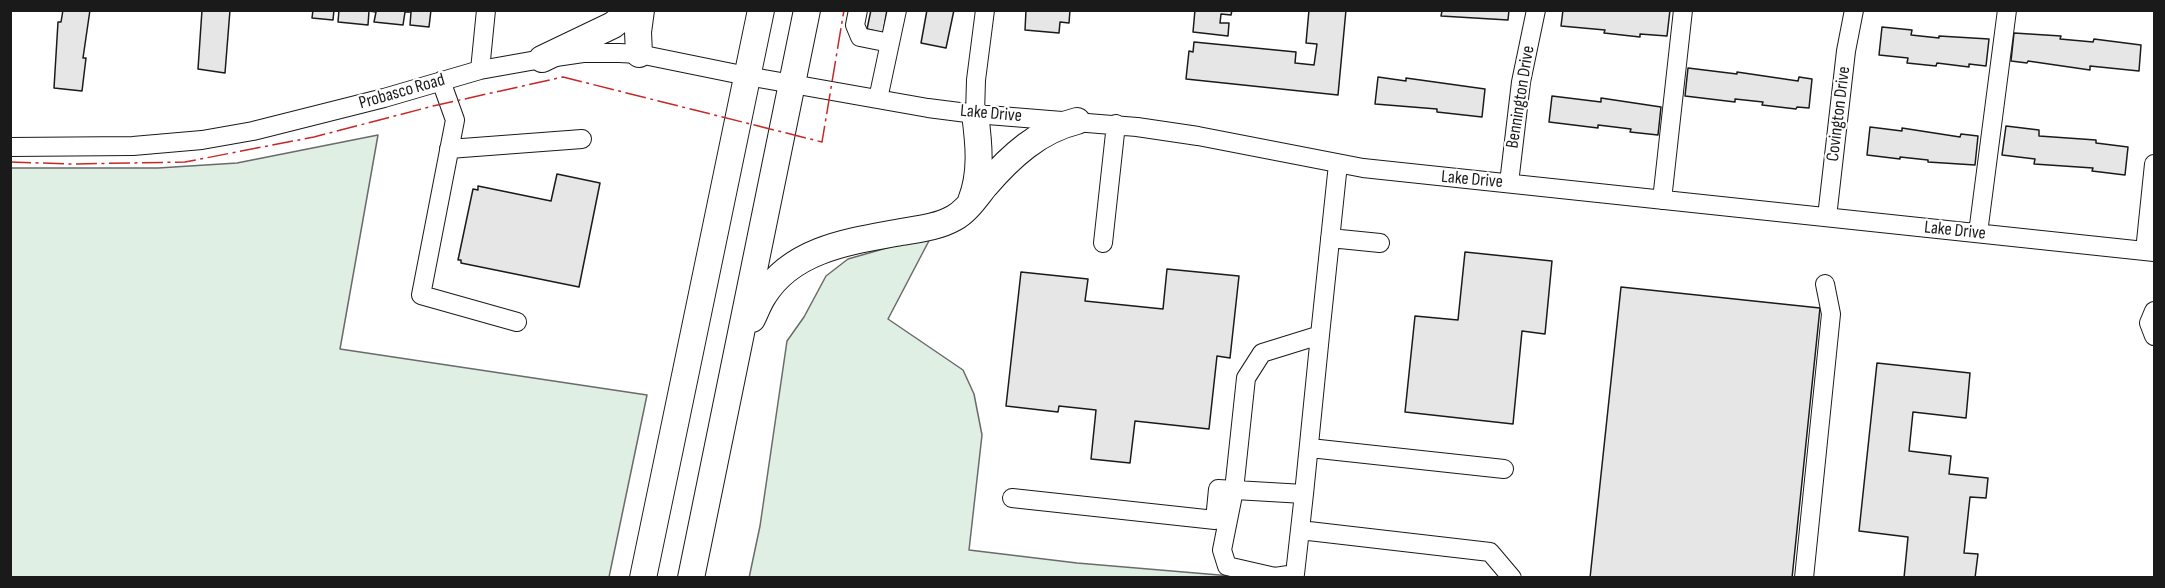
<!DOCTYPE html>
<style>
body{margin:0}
#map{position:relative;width:2165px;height:588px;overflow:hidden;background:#fff;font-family:"Sofia Sans Condensed",sans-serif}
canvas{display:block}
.frame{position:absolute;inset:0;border:12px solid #1a1a1a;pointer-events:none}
</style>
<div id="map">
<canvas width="2165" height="588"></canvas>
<div class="frame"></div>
</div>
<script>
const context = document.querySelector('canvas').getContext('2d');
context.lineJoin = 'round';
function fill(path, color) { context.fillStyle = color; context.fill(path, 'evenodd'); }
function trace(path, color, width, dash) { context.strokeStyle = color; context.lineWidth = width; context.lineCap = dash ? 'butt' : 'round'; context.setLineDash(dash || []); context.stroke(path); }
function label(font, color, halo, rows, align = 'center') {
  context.font = font + ' "Sofia Sans Condensed",sans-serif'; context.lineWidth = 4.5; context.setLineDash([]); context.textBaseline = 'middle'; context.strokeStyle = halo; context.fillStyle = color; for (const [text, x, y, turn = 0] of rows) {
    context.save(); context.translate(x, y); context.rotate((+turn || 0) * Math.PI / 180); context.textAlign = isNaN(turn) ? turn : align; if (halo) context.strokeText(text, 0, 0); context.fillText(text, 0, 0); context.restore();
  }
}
const green = new Path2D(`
 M 378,135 L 340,349 L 647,395 L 609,577 L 11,577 L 11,168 L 158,168 L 237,163 Z
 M 932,235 L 888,319 L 963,370 L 974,394 L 982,435 L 969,550 L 1077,563 L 1243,577 L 749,578 L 760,526 L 787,341 L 804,317 L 826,276 L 848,259 Z`);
fill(green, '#e0efe3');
trace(green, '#6a6a6a', 1.5);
const building = new Path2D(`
 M 63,10 L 90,10 L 83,58 L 86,58 L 82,91 L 54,88 L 58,22 L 61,22 Z
 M 202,10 L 230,10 L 225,73 L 198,69 Z
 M 313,10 L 334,10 L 333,20 L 312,18 Z
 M 339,10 L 431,10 L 429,27 L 410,25 L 411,12 L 405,12 L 403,25 L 374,22 L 376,12 L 369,11 L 368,25 L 338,22 Z
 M 871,10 L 887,10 L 883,33 L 867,29 Z
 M 927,10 L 954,10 L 946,48 L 921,43 Z
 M 1026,10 L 1070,10 L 1069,23 L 1060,22 L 1059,33 L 1025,30 Z
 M 1195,10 L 1232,10 L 1231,15 L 1221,14 L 1220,23 L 1229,23 L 1228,36 L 1193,32 Z
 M 1309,10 L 1346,10 L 1338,95 L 1186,79 L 1189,51 L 1193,52 L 1194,42 L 1296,52 L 1295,63 L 1314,65 L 1317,44 L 1306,43 Z
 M 1432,10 L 1509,10 L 1508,20 L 1441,16 L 1442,11 Z
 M 1563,10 L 1670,10 L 1667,36 L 1640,34 L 1640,37 L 1604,33 L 1605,30 L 1561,26 Z
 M 1882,27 L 1912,30 L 1911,35 L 1939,38 L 1939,36 L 1989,39 L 1986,66 L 1969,64 L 1969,67 L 1937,63 L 1936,66 L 1907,63 L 1908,58 L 1879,55 Z
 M 2014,33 L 2061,36 L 2060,39 L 2093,42 L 2094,39 L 2141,45 L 2139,71 L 2090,66 L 2090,70 L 2028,61 L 2027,63 L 2011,61 Z
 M 1688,68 L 1737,74 L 1737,72 L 1798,81 L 1799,77 L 1812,79 L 1809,108 L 1797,107 L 1796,109 L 1762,105 L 1763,102 L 1735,99 L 1735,102 L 1685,96 Z
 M 1378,77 L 1406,81 L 1406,78 L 1485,89 L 1482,117 L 1437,112 L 1437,109 L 1375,104 Z
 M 1552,96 L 1601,102 L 1601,98 L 1661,107 L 1658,135 L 1630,132 L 1631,129 L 1598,125 L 1598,128 L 1549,122 Z
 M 2006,126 L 2039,130 L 2039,136 L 2096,140 L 2096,143 L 2128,147 L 2125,175 L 2092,171 L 2093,168 L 2034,164 L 2035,159 L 2002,155 Z
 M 1870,127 L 1902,131 L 1902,128 L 1960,137 L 1961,134 L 1978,136 L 1975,165 L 1928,162 L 1928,160 L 1900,157 L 1900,159 L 1867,155 Z
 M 557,174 L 600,183 L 579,287 L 461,263 L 461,260 L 458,260 L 473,189 L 478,190 L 478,186 L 551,201 Z
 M 1465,252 L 1552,261 L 1545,334 L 1522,331 L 1513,424 L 1405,412 L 1415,316 L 1458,320 Z
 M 1167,269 L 1239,276 L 1230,358 L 1217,356 L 1209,429 L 1135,421 L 1130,463 L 1091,459 L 1096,410 L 1059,406 L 1058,412 L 1006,406 L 1021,272 L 1088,279 L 1085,301 L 1163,309 Z
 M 1621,287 L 1820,308 L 1792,578 L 1590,578 Z
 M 1877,363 L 1970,373 L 1966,418 L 1913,412 L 1909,451 L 1951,456 L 1949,474 L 1988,478 L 1986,498 L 1970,497 L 1964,553 L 1978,554 L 1975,578 L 1904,578 L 1908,537 L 1859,531 Z`);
fill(building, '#e6e6e6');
trace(building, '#1a1a1a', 1.5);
const minor = new Path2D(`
 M 858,10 L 855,25 L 860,37 L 890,43
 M 480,70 L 486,10
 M 441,81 L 455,120 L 421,295 L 517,322
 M 878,99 L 897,10
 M 975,114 L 976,80 L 985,10
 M 10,147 L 133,146 L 202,140 L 253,131 L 384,98 L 480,70 L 542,59 L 583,53 L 619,53 L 639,54 L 747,76 L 928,108 L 975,114 L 1137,127 L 1198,136 L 1363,168 L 2154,252
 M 449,149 L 582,139
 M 1509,183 L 1521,82 L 1536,10
 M 1662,200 L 1683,10
 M 1827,217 L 1846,51 L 1854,10
 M 1978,233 L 2007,10
 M 1330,238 L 1380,243
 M 1103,243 L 1116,124
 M 2145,251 L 2154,164
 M 2154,311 L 2149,323 L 2154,336
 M 1310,448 L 1504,469
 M 1304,494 L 1295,574 L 1275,577 L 1227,566 L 1222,550 L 1234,490 L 1246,378 L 1262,353 L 1320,335 L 1338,164
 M 1012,498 L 1215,520 L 1218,489 L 1304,494 L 1320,335
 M 1300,530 L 1490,552 L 1512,578
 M 1804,578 L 1831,314 L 1825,284`);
const highway = new Path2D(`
 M 639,54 L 638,32 L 641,10
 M 542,59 L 613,25 L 632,10
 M 971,201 C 982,173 979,144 975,114
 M 752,319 C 756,311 759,302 764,295 C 793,248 853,241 901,232 C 919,229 938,227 954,218 C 967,211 976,197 985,186 C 1010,157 1039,130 1077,121
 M 643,578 L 761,10
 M 691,578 L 807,10`);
trace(minor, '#1a1a1a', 20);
trace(highway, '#1a1a1a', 28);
trace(minor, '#fff', 18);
trace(highway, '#fff', 26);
trace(new Path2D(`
 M 10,162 L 71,164 L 185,162 L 314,137 L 433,106 L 563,77 L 822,142 L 844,10`), '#c62828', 1.5, [21, 4.5, 3, 4.5]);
label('18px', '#1a1a1a', '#fff', [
 ["Probasco Road",402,92,-16],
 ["Bennington Drive",1521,97,-81],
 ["Lake Drive",991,114,5],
 ["Covington Drive",1839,114,-83],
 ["Lake Drive",1472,180,5],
 ["Lake Drive",1955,231,6]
]);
</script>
